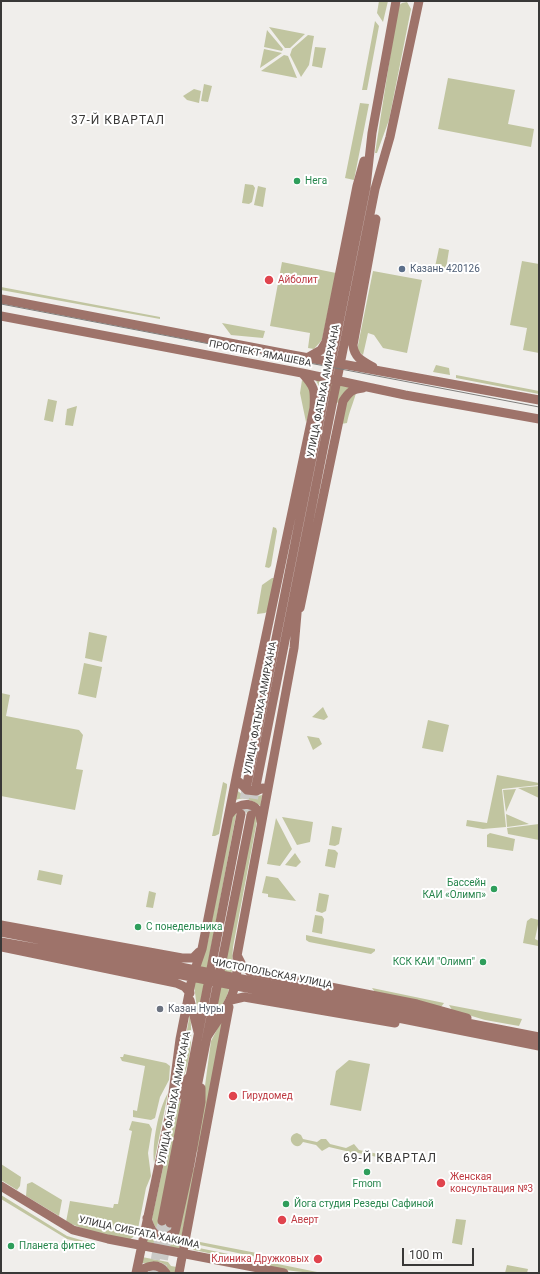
<!DOCTYPE html>
<meta charset="utf-8">
<style>
body{margin:0}
#map{position:relative;width:540px;height:1274px;overflow:hidden;background:#f0eeeb;font-family:Roboto,sans-serif}
canvas{display:block}
.frame{position:absolute;inset:0;border:2px solid #393837;pointer-events:none}
.scale{position:absolute;left:402px;top:1248px;width:72px;height:18px;box-sizing:border-box;border:2px solid #393837;border-top:0;padding-left:5px;font-size:12px;line-height:14px;white-space:nowrap;color:#393837;-webkit-text-stroke:3px #fff;paint-order:stroke}
</style>
<div id="map">
<canvas width="540" height="1274"></canvas>
<div class="frame"></div>
<div class="scale">100 m</div>
</div>
<script>
const context = document.querySelector('canvas').getContext('2d');
context.lineJoin = 'round';
function fill(path, color) { context.fillStyle = color; context.fill(path, 'evenodd'); }
function trace(path, color, width, dash) { context.strokeStyle = color; context.lineWidth = width; context.lineCap = dash ? 'butt' : 'round'; context.setLineDash(dash || []); context.stroke(path); }
function label(font, color, halo, rows, align = 'center') {
  context.font = font + ' Roboto,sans-serif'; context.lineWidth = 4; context.setLineDash([]); context.textBaseline = 'middle'; context.strokeStyle = halo; context.fillStyle = color; for (const [text, x, y, turn = 0] of rows) {
    context.save(); context.translate(x, y); context.rotate((+turn || 0) * Math.PI / 180); context.textAlign = isNaN(turn) ? turn : align; if (halo) context.strokeText(text, 0, 0); context.fillText(text, 0, 0); context.restore();
  }
}
fill(new Path2D(`
 M 379,1 L 388,1 L 383,22 L 377,13 Z
 M 407,2 L 411,9 L 389,120 L 377,153 L 375,153 L 398,6 L 402,3 Z
 M 375,21 L 379,26 L 367,90 L 362,90 Z
 M 269,27 L 305,34 L 290,48 L 285,48 Z
 M 267,30 L 283,49 L 282,51 L 264,47 Z
 M 308,35 L 314,36 L 309,65 L 301,77 L 290,55 L 292,49 Z
 M 315,47 L 326,48 L 322,68 L 312,66 Z
 M 264,49 L 282,53 L 260,68 Z
 M 284,55 L 288,56 L 297,78 L 261,71 Z
 M 448,78 L 515,90 L 508,124 L 534,129 L 531,147 L 438,129 Z
 M 204,84 L 212,86 L 208,102 L 201,101 Z
 M 194,89 L 201,91 L 199,103 L 187,100 L 183,96 Z
 M 360,103 L 369,104 L 354,180 L 345,178 Z
 M 245,184 L 253,185 L 255,188 L 252,202 L 249,204 L 242,203 Z
 M 258,186 L 266,188 L 263,207 L 254,205 Z
 M 439,248 L 449,250 L 446,269 L 435,267 Z
 M 522,261 L 539,264 L 539,353 L 523,350 L 527,328 L 510,325 Z
 M 282,262 L 336,273 L 322,340 L 314,349 L 308,348 L 310,333 L 270,326 Z
 M 373,271 L 422,280 L 407,353 L 383,348 L 374,335 L 368,333 L 363,355 L 357,350 Z
 M 1,287 L 160,317 L 160,319 L 1,290 Z
 M 222,323 L 265,331 L 263,338 L 231,335 Z
 M 436,365 L 449,368 L 450,375 L 433,372 Z
 M 456,375 L 539,391 L 539,394 L 456,378 Z
 M 315,379 L 351,387 L 339,404 L 331,397 L 319,398 L 319,386 Z
 M 302,380 L 312,387 L 311,410 L 306,422 L 300,393 Z
 M 356,393 C 353,404 349,412 347,423 L 341,424 L 345,402 Z
 M 48,399 L 57,401 L 53,422 L 44,420 Z
 M 77,406 L 73,426 L 65,425 L 67,409 Z
 M 273,527 L 276,528 L 277,531 L 271,566 L 269,568 L 265,567 Z
 M 272,578 L 274,578 L 268,611 L 265,613 L 257,614 L 262,585 Z
 M 89,632 L 107,636 L 102,662 L 85,658 Z
 M 84,663 L 102,667 L 96,698 L 78,694 Z
 M 1,693 L 10,695 L 6,716 L 79,730 L 83,735 L 76,769 L 83,770 L 75,810 L 1,796 Z
 M 323,707 L 328,717 L 324,720 L 312,717 Z
 M 428,720 L 449,725 L 443,752 L 422,748 Z
 M 307,736 L 319,738 L 322,744 L 313,750 Z
 M 497,775 L 539,783 L 539,785 L 502,789 L 506,827 L 483,829 L 466,826 L 467,820 L 487,823 Z
 M 223,782 L 227,784 L 227,787 L 219,834 L 215,836 L 212,836 Z
 M 539,786 L 539,798 L 518,788 Z
 M 236,789 C 244,798 251,798 262,795 L 261,806 C 252,801 245,795 234,801 Z
 M 516,789 L 506,812 L 503,790 Z
 M 241,806 C 251,805 255,812 257,821 L 233,947 C 231,976 234,994 213,1017 L 253,814 L 237,810 L 198,1016 L 194,985 L 196,973 L 208,941 L 231,816 L 236,808 Z
 M 506,814 L 529,824 L 507,827 Z
 M 282,817 L 313,822 L 310,842 L 297,845 Z
 M 276,818 L 292,849 L 280,866 L 267,864 Z
 M 539,824 L 539,840 L 508,834 L 507,828 Z
 M 332,826 L 342,828 L 339,844 L 335,846 L 329,845 Z
 M 490,833 L 515,839 L 513,851 L 487,847 L 487,835 Z
 M 328,849 L 335,850 L 338,853 L 335,868 L 325,866 Z
 M 295,853 L 301,862 L 296,867 L 285,865 Z
 M 39,870 L 63,875 L 61,885 L 37,880 Z
 M 266,876 L 278,878 L 296,901 L 268,897 L 268,894 L 262,893 Z
 M 149,891 L 156,893 L 153,908 L 146,907 Z
 M 319,893 L 329,895 L 326,911 L 322,913 L 316,911 Z
 M 315,915 L 322,916 L 324,919 L 322,934 L 312,932 Z
 M 531,918 L 539,920 L 535,939 L 539,941 L 538,946 L 523,943 L 527,921 Z
 M 306,935 L 375,949 L 375,951 L 371,954 L 309,942 L 306,940 Z
 M 372,988 L 444,1003 L 441,1007 L 375,992 Z
 M 449,1005 L 522,1019 L 519,1026 L 485,1020 L 452,1010 Z
 M 190,1013 C 193,1039 191,1069 176,1091 Z
 M 224,1016 L 200,1146 L 196,1153 L 211,1041 Z
 M 124,1054 L 166,1063 L 170,1066 L 169,1080 L 160,1097 L 155,1118 L 151,1120 L 133,1117 L 133,1110 L 137,1111 L 145,1066 L 122,1061 L 120,1057 L 123,1057 Z
 M 349,1060 L 370,1064 L 361,1111 L 330,1105 L 336,1071 Z
 M 168,1093 L 154,1163 C 152,1143 158,1110 168,1093 Z
 M 184,1093 L 174,1224 L 171,1230 C 160,1233 154,1229 152,1218 L 176,1108 Z
 M 132,1121 L 149,1124 L 152,1129 L 148,1153 L 151,1176 L 146,1188 L 137,1234 L 128,1241 L 110,1239 L 66,1222 L 70,1201 L 113,1208 L 114,1204 L 118,1204 L 132,1131 L 129,1130 Z
 M 297,1133 L 301,1135 L 303,1139 L 317,1142 L 321,1139 L 326,1139 L 330,1144 L 346,1148 L 354,1144 L 359,1150 L 378,1154 C 385,1148 401,1154 392,1164 L 380,1163 L 377,1157 L 358,1153 L 351,1157 L 346,1151 L 329,1147 L 322,1151 L 316,1145 L 303,1142 C 300,1147 296,1148 292,1143 C 289,1138 292,1134 297,1133 Z
 M 197,1163 L 179,1248 L 177,1249 L 147,1243 L 146,1240 L 148,1231 L 152,1236 L 179,1232 L 191,1173 Z
 M 1,1164 L 21,1177 L 20,1186 L 17,1190 L 1,1180 Z
 M 32,1182 L 62,1200 L 59,1216 L 26,1196 L 27,1184 Z
 M 1,1195 L 67,1236 L 91,1243 L 91,1245 L 67,1239 L 1,1199 Z
 M 456,1219 L 466,1220 L 462,1245 L 452,1243 Z
 M 195,1241 L 267,1255 L 266,1259 L 195,1244 Z
 M 194,1247 L 322,1273 C 278,1273 236,1258 193,1250 Z
 M 142,1257 L 168,1262 L 171,1266 L 177,1267 L 175,1273 L 170,1273 C 162,1256 155,1264 141,1263 Z
 M 507,1265 L 528,1269 L 527,1273 L 505,1273 Z`), '#c1c5a0');
trace(new Path2D(`
 M 242,812 L 247,784
 M 251,812 L 256,786
 M 153,1273 L 162,1221
 M 161,1273 L 170,1223`), '#cbcac7', 9, [9, 4.5]);
trace(new Path2D(`
 M 1,299 L 287,354 L 539,400
 M 1,316 L 302,373 L 405,395 L 539,419
 M 307,358 L 321,350 L 326,342 L 357,186 L 364,161
 M 373,367 C 362,361 354,357 353,345 L 376,219
 M 300,608 L 343,401 C 349,392 352,389 363,388
 M 239,782 L 247,790 L 256,791 L 263,788
 M 247,784 L 366,187 L 372,133 L 396,1
 M 256,786 L 375,189 L 390,137 L 419,1
 M 229,815 C 239,800 259,800 261,821
 M 1,925 L 182,958 L 193,958 L 199,952
 M 1,932 L 539,1037
 M 1,942 L 136,966 L 539,1046
 M 2,947 L 176,983 L 185,987 L 190,993
 M 238,957 L 242,965 L 249,971 L 417,1004 L 467,1018
 M 190,1000 L 198,1032
 M 231,1000 L 244,997 L 395,1023
 M 207,1037 C 227,1006 239,994 237,956 L 294,648 L 298,602
 M 172,1105 L 188,1078
 M 1,1186 L 73,1230 L 108,1239 L 284,1273
 M 147,1218 C 150,1228 154,1238 166,1238 L 175,1232 L 190,1164 L 201,1102 L 201,1088
 M 162,1221 L 241,814
 M 170,1223 L 251,815
 M 136,1273 L 171,1108 L 180,1039 L 192,978 L 202,949 L 237,773 L 314,408 C 315,390 315,387 302,373
 M 139,1273 C 147,1264 159,1263 166,1273
 M 179,1273 L 229,1007`), '#9e736a', 9);
trace(new Path2D(`
 M 1,304 L 539,407`), '#7e7d7b', 1);
for (const [x, y, r, color] of [
 [297,181,4,"#2e9e5b"],
 [402,269,4,"#5c6f8a"],
 [269,280,5,"#e0444e"],
 [494,889,4,"#2e9e5b"],
 [138,927,4,"#2e9e5b"],
 [483,962,4,"#2e9e5b"],
 [160,1009,4,"#6b7280"],
 [233,1096,5,"#e0444e"],
 [367,1172,4,"#2e9e5b"],
 [441,1183,5,"#e0444e"],
 [286,1204,4,"#2e9e5b"],
 [282,1220,5,"#e0444e"],
 [11,1246,4,"#2e9e5b"],
 [318,1259,5,"#e0444e"]
]) { const dot = new Path2D(); dot.arc(x, y, r, 0, 2 * Math.PI); context.fillStyle = color; context.fill(dot); trace(dot, '#fff', 1.5); }
label('10px', '#27864d', '#fff', [
 ["Нега",305,181],
 ["Бассейн",486,883,"right"],
 ["КАИ «Олимп»",486,895,"right"],
 ["С понедельника",146,927],
 ["КСК КАИ \"Олимп\"",475,962,"right"],
 ["Fmom",367,1184,"center"],
 ["Йога студия Резеды Сафиной",294,1204],
 ["Планета фитнес",19,1246]
], 'left');
label('10px', '#4e5e75', '#fff', [
 ["Казань 420126",410,269]
], 'left');
label('10px', '#be3a42', '#fff', [
 ["Айболит",278,280],
 ["Гирудомед",242,1096],
 ["Женская",450,1177],
 ["консультация №3",450,1189],
 ["Аверт",291,1220],
 ["Клиника Дружковых",309,1259,"right"]
], 'left');
label('10px', '#393837', '#fff', [
 ["ПРОСПЕКТ ЯМАШЕВА",260,354,11],
 ["УЛИЦА ФАТЫХА АМИРХАНА",324,391,-79],
 ["УЛИЦА ФАТЫХА АМИРХАНА",261,708,-79],
 ["ЧИСТОПОЛЬСКАЯ УЛИЦА",272,974,11],
 ["УЛИЦА ФАТЫХА АМИРХАНА",175,1098,-79],
 ["УЛИЦА СИБГАТА ХАКИМА",139,1233,12]
]);
label('10px', '#5b616d', '#fff', [
 ["Казан Нуры",168,1009]
], 'left');
context.letterSpacing = '1px';
label('12px', '#393837', '#fff', [
 ["37-Й КВАРТАЛ",118,121],
 ["69-Й КВАРТАЛ",390,1159]
]);
context.letterSpacing = '0px';
</script>
